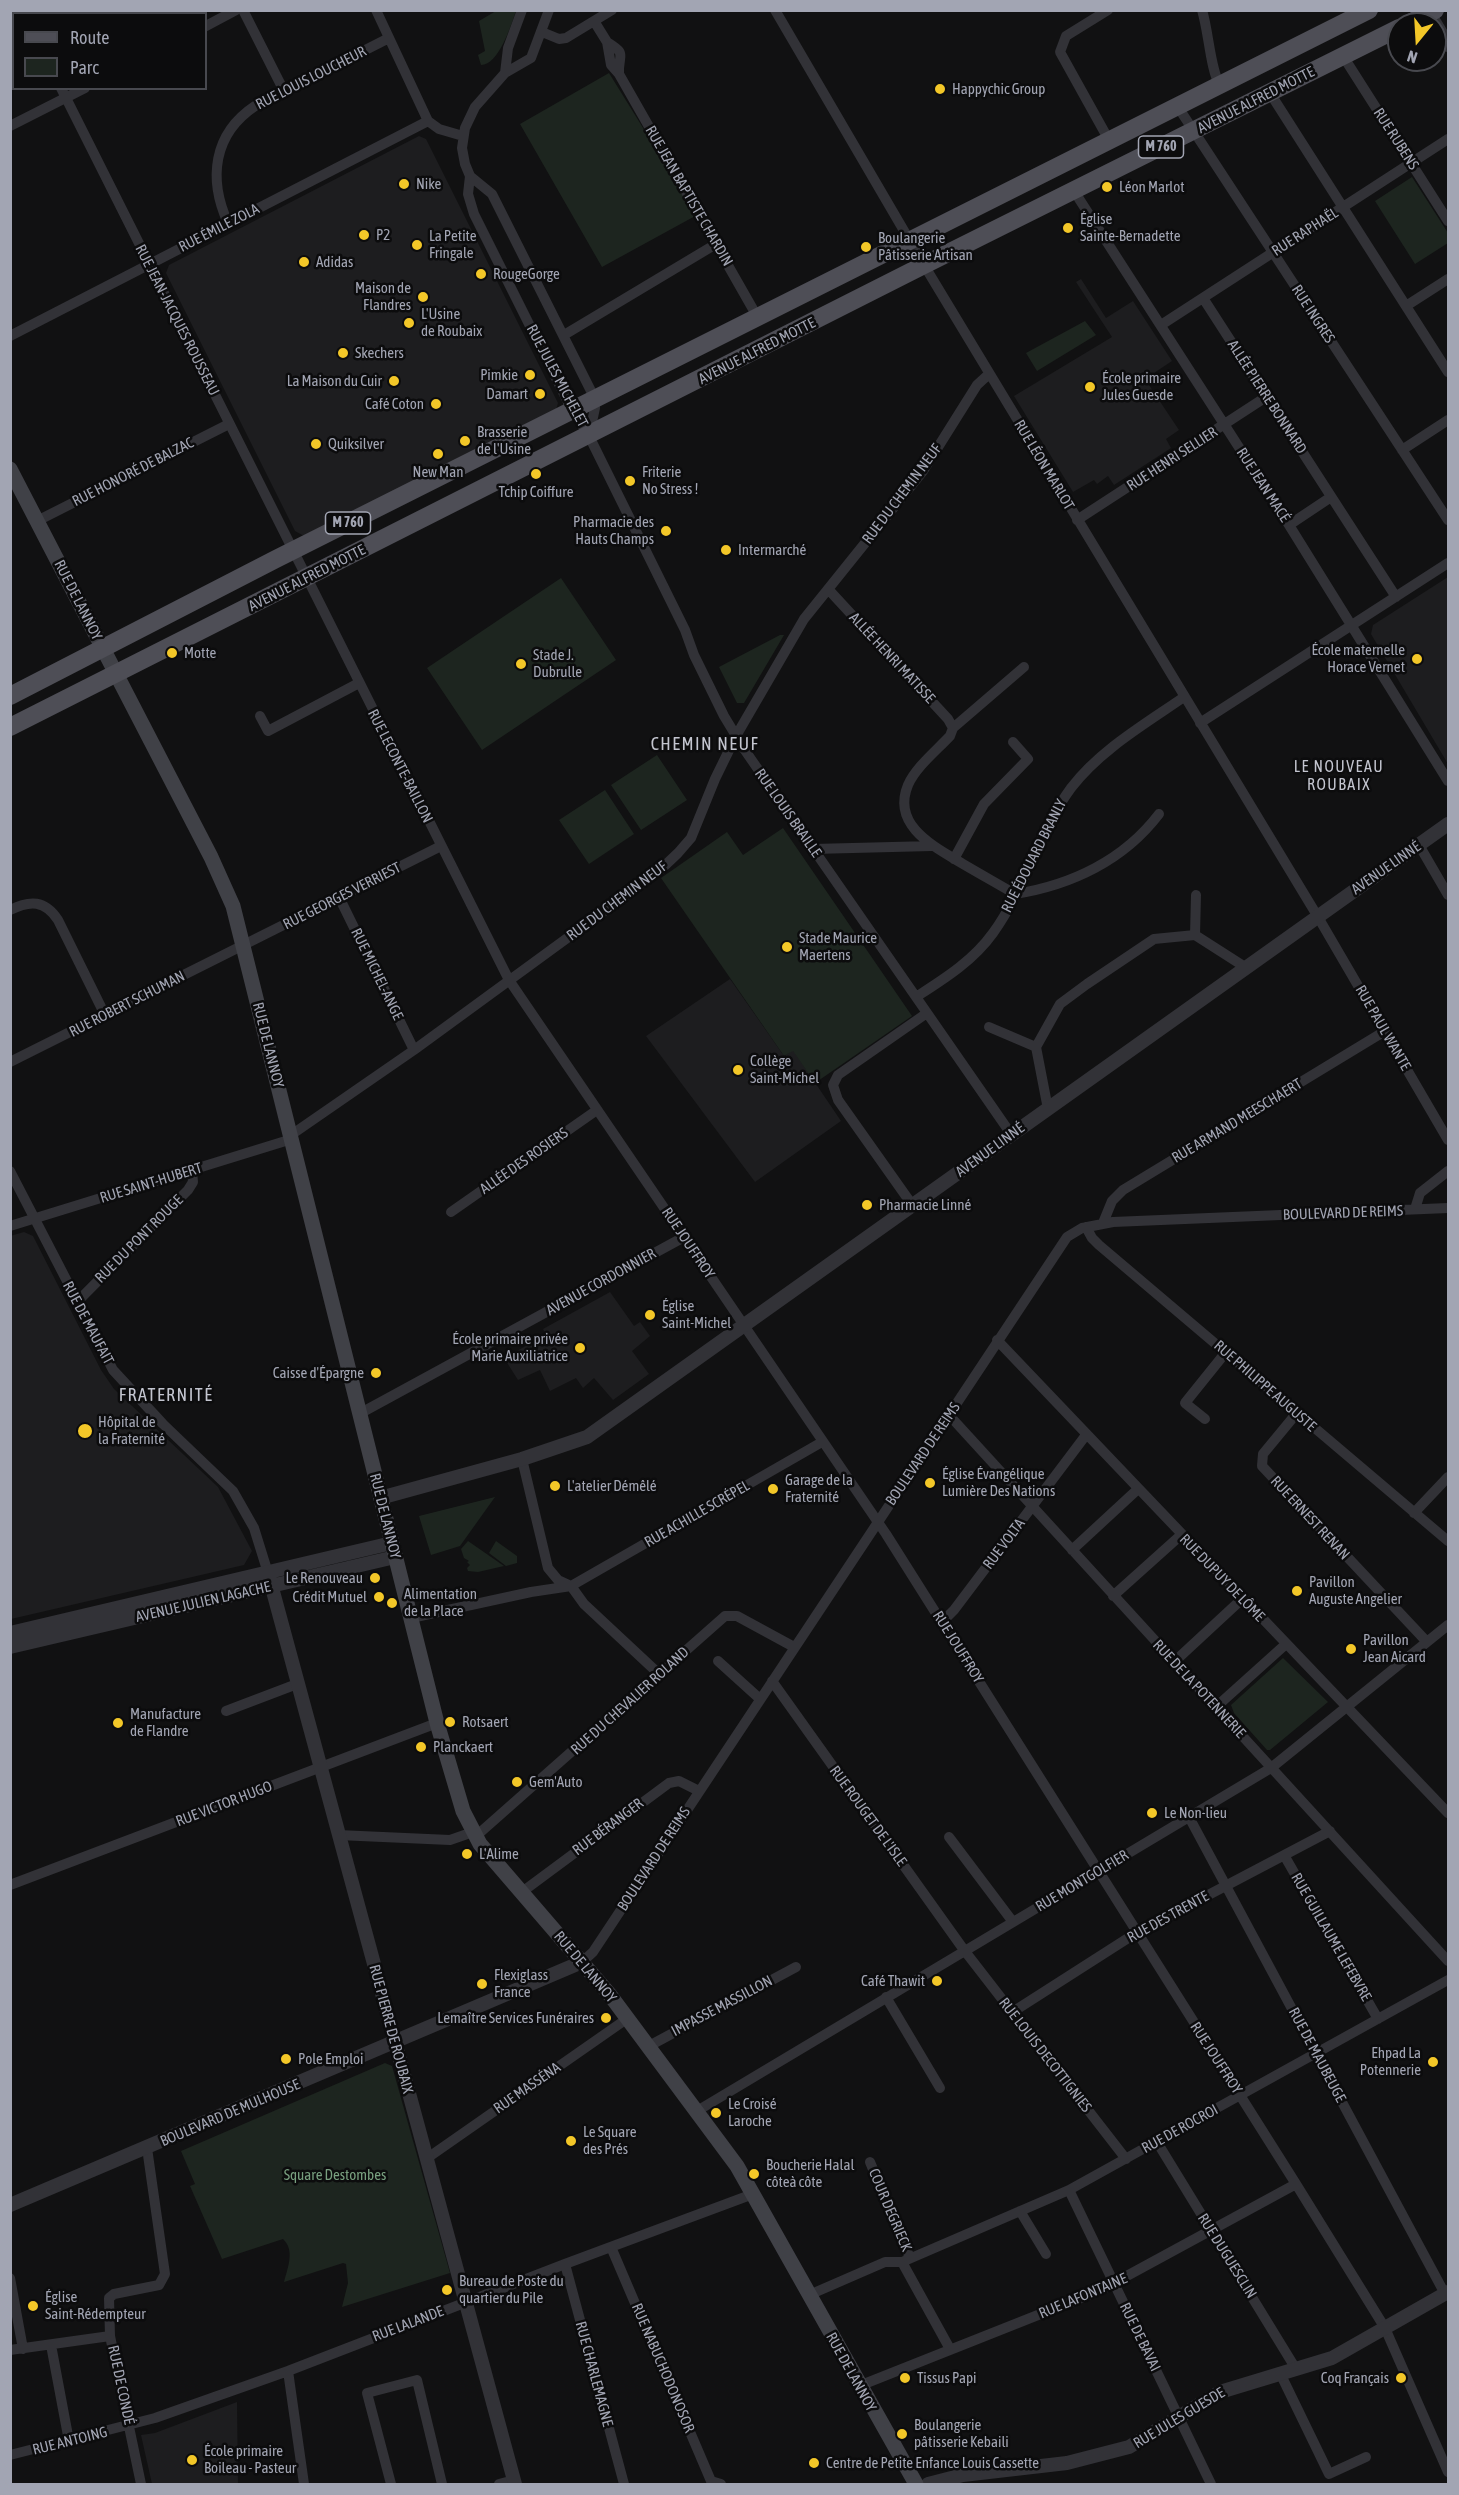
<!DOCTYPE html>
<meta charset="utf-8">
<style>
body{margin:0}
#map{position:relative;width:1459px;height:2495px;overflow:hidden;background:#111112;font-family:"Asap Condensed",sans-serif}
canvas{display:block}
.frame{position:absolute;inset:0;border:12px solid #a2a5b3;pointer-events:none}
.legend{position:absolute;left:12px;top:12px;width:195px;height:78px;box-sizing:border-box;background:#0c0c0d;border:2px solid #48494f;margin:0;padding:8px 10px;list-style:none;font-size:18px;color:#a2a5b3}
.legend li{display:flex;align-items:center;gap:12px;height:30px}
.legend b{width:30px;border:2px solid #48494f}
.north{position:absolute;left:1387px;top:12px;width:60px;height:60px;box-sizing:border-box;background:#0c0c0d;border:2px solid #48494f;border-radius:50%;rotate:198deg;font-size:16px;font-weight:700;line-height:24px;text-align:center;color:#a2a5b3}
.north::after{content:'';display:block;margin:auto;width:21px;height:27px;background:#f3c728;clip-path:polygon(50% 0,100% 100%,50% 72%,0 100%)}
</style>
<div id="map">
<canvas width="1459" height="2495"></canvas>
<div class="frame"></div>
<ul class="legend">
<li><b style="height:8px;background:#4e4e56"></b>Route</li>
<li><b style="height:16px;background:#1d251f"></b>Parc</li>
</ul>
<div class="north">N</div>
</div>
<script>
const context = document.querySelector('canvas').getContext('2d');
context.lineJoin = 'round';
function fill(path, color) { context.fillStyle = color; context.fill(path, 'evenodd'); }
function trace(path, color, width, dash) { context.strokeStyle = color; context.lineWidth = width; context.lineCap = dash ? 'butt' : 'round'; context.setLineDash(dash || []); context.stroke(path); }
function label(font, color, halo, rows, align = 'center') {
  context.font = font + ' "Asap Condensed",sans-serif'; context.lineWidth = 5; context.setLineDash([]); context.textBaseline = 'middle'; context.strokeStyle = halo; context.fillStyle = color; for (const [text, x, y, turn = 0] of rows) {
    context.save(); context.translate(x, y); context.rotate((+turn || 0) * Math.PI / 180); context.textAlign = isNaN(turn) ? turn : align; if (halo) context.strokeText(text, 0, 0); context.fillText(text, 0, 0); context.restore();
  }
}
fill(new Path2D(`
 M 419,136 L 426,139 L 558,403 L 556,410 L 304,536 L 295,531 L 166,273 L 169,265 Z
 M 1081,279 L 1106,318 L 1133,301 L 1172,361 L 1145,379 L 1179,430 L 1166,439 L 1171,448 L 1114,485 L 1108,476 L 1097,484 L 1094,480 L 1073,492 L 1014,396 L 1112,337 L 1076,282 Z
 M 1448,577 L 1448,764 L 1371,634 L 1373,625 Z
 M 730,979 L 784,1056 L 793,1050 L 841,1121 L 755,1182 L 646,1036 Z
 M 24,1232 L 33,1236 L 101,1370 L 114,1389 L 218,1487 L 252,1551 L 244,1565 L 11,1619 L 10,1236 Z
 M 610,1292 L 634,1326 L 640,1322 L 650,1336 L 632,1351 L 649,1374 L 613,1400 L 594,1378 L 583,1388 L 576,1378 L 550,1391 L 540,1370 L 518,1380 L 504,1358 L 546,1335 L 543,1329 Z
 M 237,2402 L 238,2484 L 152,2484 L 141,2435 L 155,2433 Z`), '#1d1d1f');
fill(new Path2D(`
 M 496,11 L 516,11 C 511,25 499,65 481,65 L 478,55 L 485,51 L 479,21 Z
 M 609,73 L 697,215 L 602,267 L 520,124 Z
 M 1412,177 L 1448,233 L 1448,243 L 1415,264 L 1375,201 Z
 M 1085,321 L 1096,335 L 1037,371 L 1026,353 Z
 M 561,578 L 616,660 L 482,750 L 427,668 Z
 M 780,635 L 784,635 L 744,703 L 737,703 L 719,667 Z
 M 657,755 L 687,800 L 641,830 L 611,785 Z
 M 605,790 L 634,834 L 589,864 L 559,820 Z
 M 783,828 L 912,1016 L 815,1083 L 793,1051 L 784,1056 L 661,878 L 727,832 L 743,855 Z
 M 495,1497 L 460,1546 L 431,1555 L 419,1516 Z
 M 468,1541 L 504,1566 L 478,1572 L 468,1571 L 467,1568 L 470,1565 L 467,1562 L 469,1561 L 464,1558 L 461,1549 Z
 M 496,1541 L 517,1556 L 517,1563 L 506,1566 L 489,1553 Z
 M 1283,1658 L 1328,1702 L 1270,1750 L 1267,1750 L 1234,1713 L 1231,1705 Z
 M 385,2063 L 392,2066 L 450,2273 L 342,2307 L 348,2283 L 346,2264 L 343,2263 L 284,2282 C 288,2267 295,2250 283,2239 L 222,2259 L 190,2186 L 195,2184 L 181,2151 Z`), '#1d251f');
trace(new Path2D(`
 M 22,10 L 23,14
 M 243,10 L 284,91
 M 376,10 L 428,121 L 439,129 L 463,136
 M 549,10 L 531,58 L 505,73 L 475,107 L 465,128 L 462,148 L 465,164 L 470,176 L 492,194 L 592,393 L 595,408 L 589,436
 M 775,10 L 924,265 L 1318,917 L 1448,1140
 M 1108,10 L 1066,36 L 1060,52 L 1110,142
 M 1202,10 C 1209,33 1210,68 1220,86
 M 594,21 L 607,42 L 611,65 L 619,74 L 758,318
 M 206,26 L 236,10
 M 542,32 L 559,39 L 566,38 L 612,10
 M 607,42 C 628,55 618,53 619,74
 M 1343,56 L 1448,221
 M 505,73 L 508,48 L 522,10
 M 61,88 L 509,980 L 886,1534 L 1296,2184 L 1385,2328 L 1448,2472
 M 1270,93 L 1448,372
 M 1178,107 L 1448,520
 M 10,126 L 85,88
 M 470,176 L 468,194 L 474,214 L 570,406 L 589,436 L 685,630 L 694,655 L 724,716 L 744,749 L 1011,1134
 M 1074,191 L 1289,525 L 1448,781
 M 228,223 C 208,179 213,134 255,106 L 389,38
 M 1203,298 L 1396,597
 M 1406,306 L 1448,279
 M 1161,325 L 1448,139
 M 564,335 L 716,244
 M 10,336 L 428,121
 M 1402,450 L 1448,420
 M 1077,520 L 1266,397
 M 37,521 L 229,424
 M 1289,525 L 1331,497
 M 828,589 L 948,719 L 953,728
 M 1024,667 L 953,728 L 950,736 C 936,751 916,767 908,785 C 891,826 935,847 963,864 C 980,874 998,884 1015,894 C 1072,885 1124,860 1159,814
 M 260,716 L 268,731 L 359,683
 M 1200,723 L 1448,563
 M 1419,845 L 1448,895
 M 813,849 L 932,846
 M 954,859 L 984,804 L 1028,759 L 1013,742
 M 339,897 L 414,1050
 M 10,910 C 30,900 45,900 58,920 L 105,1015
 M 1195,935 L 1196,895
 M 916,997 C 944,979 973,961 993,933 C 1025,889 1038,833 1071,788 C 1100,750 1145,724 1184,697
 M 989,1027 L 1036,1047
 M 10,1062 L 441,846
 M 1048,1109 L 1036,1047 L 1060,1004 L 1087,984 L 1154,939 L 1195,935 L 1245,967
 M 291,1135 L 414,1050 L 659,871 L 678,853 L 691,838 L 715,779 L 736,736 L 804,619 L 923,471 L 977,385 L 989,374
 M 10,1171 L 113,1370 L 163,1424 L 233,1491 L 254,1528 L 268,1573
 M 913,1206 L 838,1100 L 833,1085 L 838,1075 L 927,1013
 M 1415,1209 L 1420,1193 L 1448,1171
 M 451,1212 L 597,1110
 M 1103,1223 L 1112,1201 L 1123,1190 L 1385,1031
 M 10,1226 L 292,1139
 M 1086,1227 L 1092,1238 L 1099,1245 L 1448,1541
 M 77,1302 L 188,1190 L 193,1182 L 192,1171
 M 997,1340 L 1448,1813
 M 359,1414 L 684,1237
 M 1296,1414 L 1263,1454 L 1262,1466 L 1427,1642
 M 949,1415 L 1448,1961
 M 1205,1419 L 1185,1403 L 1226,1352
 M 522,1459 L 548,1568 L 558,1580 L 571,1586
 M 1414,1513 L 1448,1477
 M 1072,1550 L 1138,1489
 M 571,1586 L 584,1604 L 659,1674
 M 1113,1596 L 1181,1535
 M 411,1618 L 531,1592 L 571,1586 L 822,1442
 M 942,1622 L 954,1610 L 1086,1435
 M 718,1661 L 760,1699
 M 1174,1662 L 1242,1599
 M 772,1681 L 964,1950 L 1126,2159
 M 1216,1707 L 1286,1644
 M 226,1711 L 297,1684
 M 1189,1817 L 1445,2294
 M 338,1835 L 450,1840 L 473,1832
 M 475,1837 L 725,1616 L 737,1616 L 794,1647
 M 949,1837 L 1013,1922
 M 1284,1855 L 1378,2019
 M 10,1885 L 437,1723
 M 522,1892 L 669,1783 L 679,1781 L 699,1791
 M 582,1962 L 593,1952 L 1067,1237 L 1082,1228 L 1113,1222 L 1448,1208
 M 886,1997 L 940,2088
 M 1011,2013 L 1136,1933 L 1330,1831
 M 649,2046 L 796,1967
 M 697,2111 L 1271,1768 L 1448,1625
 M 1157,2142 L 1296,2369
 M 426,2159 L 628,2018
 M 870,2162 L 910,2258
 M 1069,2190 L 1211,2484
 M 1020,2211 L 1046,2254
 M 611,2247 L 711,2481 L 721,2484
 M 902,2262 L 950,2349
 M 565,2264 L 624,2484
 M 10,2278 L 23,2349
 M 809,2295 L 885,2262 L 902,2262 L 1069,2190 L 1448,1980
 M 51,2345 L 69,2441
 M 10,2350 L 110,2336
 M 288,2371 L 304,2484
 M 1280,2373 L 1329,2474 L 1366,2457
 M 859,2386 L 1101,2290 L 1296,2184
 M 10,2455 L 155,2418 L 288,2371 L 565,2264 L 753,2194
 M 141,2484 L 110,2336 L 109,2298 L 114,2294 L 159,2285 L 165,2274 L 147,2148
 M 391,2484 L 367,2393 L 417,2380 L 442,2484
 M 499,2484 L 514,2480`), '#323237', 10);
trace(new Path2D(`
 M 1427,10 L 1448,45
 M 380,1498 L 522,1459 L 587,1437 L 1448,824
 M 268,1573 L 515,2484
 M 10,1633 L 392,1543
 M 10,1647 L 395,1557
 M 10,2205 L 582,1962
 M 928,2484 L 963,2475 L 1067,2463 L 1129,2447 L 1220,2392 L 1332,2358 L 1448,2292`), '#323237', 14);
trace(new Path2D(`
 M 10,469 L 211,857 L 233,906 L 437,1723 L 463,1811 L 480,1844 L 610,1995 L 737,2166 L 916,2484`), '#404147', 15);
trace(new Path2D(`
 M 1408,24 L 1435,10
 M 10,696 L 276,559 L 1369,10
 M 10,727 L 924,265 L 1399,28`), '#4e4e56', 18);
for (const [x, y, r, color] of [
 [940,89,6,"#f3c728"],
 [404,184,6,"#f3c728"],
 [1107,187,6,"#f3c728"],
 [1068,228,6,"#f3c728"],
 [364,235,6,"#f3c728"],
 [417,245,6,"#f3c728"],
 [866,247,6,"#f3c728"],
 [304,262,6,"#f3c728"],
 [481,274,6,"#f3c728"],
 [423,297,6,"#f3c728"],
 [409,323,6,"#f3c728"],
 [343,353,6,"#f3c728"],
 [530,375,6,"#f3c728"],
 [394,381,6,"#f3c728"],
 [1090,387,6,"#f3c728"],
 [540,394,6,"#f3c728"],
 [436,404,6,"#f3c728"],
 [465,441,6,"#f3c728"],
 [316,444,6,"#f3c728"],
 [438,454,6,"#f3c728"],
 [536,474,6,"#f3c728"],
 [630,481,6,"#f3c728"],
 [666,531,6,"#f3c728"],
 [726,550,6,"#f3c728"],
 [172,653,6,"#f3c728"],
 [1417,659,6,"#f3c728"],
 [521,664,6,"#f3c728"],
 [787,947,6,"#f3c728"],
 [738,1070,6,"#f3c728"],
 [867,1205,6,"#f3c728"],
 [650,1315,6,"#f3c728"],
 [580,1348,6,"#f3c728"],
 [376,1373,6,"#f3c728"],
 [85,1431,8,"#f3c728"],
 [930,1483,6,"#f3c728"],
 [555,1486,6,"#f3c728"],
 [773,1489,6,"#f3c728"],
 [375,1578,6,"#f3c728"],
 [1297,1591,6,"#f3c728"],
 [379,1597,6,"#f3c728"],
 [392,1603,6,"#f3c728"],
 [1351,1649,6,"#f3c728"],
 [450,1722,6,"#f3c728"],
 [118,1723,6,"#f3c728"],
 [421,1747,6,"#f3c728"],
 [517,1782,6,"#f3c728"],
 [1152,1813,6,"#f3c728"],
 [467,1854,6,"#f3c728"],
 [937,1981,6,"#f3c728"],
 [482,1984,6,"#f3c728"],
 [606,2018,6,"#f3c728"],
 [286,2059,6,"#f3c728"],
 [1433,2062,6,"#f3c728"],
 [716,2113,6,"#f3c728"],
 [571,2141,6,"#f3c728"],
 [754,2174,6,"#f3c728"],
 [447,2290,6,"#f3c728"],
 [33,2306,6,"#f3c728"],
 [905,2378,6,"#f3c728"],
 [1401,2378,6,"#f3c728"],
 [902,2434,6,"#f3c728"],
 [192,2460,6,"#f3c728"],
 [814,2463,6,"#f3c728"]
]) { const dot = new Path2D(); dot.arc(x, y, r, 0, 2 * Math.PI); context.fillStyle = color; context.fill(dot); trace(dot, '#0c0c0d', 2); }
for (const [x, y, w] of [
 [1161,147,45],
 [348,523,45]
]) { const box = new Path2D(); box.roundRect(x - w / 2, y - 11, w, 22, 4.5); context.fillStyle = '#0c0c0d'; context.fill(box); trace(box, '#a2a5b3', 1.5); }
label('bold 14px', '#a2a5b3', null, [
 ["M 760",1161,147],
 ["M 760",348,523]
]);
label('15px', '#a2a5b3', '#0c0c0d', [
 ["RUE LOUIS LOUCHEUR",311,78,-27],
 ["AVENUE ALFRED MOTTE",1256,100,-27],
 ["RUE RUBENS",1396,139,57],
 ["RUE JEAN BAPTISTE CHARDIN",689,196,60],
 ["RUE ÉMILE ZOLA",219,228,-27],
 ["RUE RAPHAËL",1305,232,-33],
 ["RUE INGRES",1313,314,57],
 ["RUE JEAN-JACQUES ROUSSEAU",177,320,63],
 ["AVENUE ALFRED MOTTE",757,351,-27],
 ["RUE JULES MICHELET",557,376,62],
 ["ALLÉE PIERRE BONNARD",1267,397,57],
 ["RUE HENRI SELLIER",1172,459,-33],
 ["RUE LÉON MARLOT",1044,465,59],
 ["RUE HONORÉ DE BALZAC",133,472,-27],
 ["RUE JEAN MACÉ",1263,485,57],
 ["RUE DU CHEMIN NEUF",902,494,-53],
 ["AVENUE ALFRED MOTTE",307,578,-27],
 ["RUE DE LANNOY",78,600,63],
 ["ALLÉE HENRI MATISSE",892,658,47],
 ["RUE LECONTE-BAILLON",400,766,63],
 ["RUE LOUIS BRAILLE",788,813,55],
 ["RUE ÉDOUARD BRANLY",1034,856,-63],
 ["AVENUE LINNÉ",1386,868,-35],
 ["RUE GEORGES VERRIEST",342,896,-27],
 ["RUE DU CHEMIN NEUF",617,901,-37],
 ["RUE MICHEL-ANGE",377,974,64],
 ["RUE ROBERT SCHUMAN",127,1004,-27],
 ["RUE PAUL WANTE",1383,1028,60],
 ["RUE DE LANNOY",268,1045,76],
 ["RUE ARMAND MEESCHAERT",1237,1121,-31],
 ["AVENUE LINNÉ",990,1150,-36],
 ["ALLÉE DES ROSIERS",524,1161,-35],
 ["RUE SAINT-HUBERT",151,1183,-17],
 ["BOULEVARD DE REIMS",1343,1213,-2],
 ["RUE DU PONT ROUGE",139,1239,-45],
 ["RUE JOUFFROY",688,1243,56],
 ["AVENUE CORDONNIER",601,1282,-29],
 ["RUE DE MAUFAIT",88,1323,62],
 ["RUE PHILIPPE AUGUSTE",1265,1386,41],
 ["BOULEVARD DE REIMS",923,1454,-56],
 ["RUE ACHILLE SCRÉPEL",697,1514,-30],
 ["RUE DE LANNOY",385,1516,76],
 ["RUE ERNEST RENAN",1310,1518,47],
 ["RUE VOLTA",1004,1544,-53],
 ["RUE DUPUY DE LÔME",1222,1578,46],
 ["AVENUE JULIEN LAGACHE",203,1602,-13],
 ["RUE JOUFFROY",958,1647,58],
 ["RUE DE LA POTENNERIE",1199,1689,47],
 ["RUE DU CHEVALIER ROLAND",630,1701,-42],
 ["RUE VICTOR HUGO",224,1804,-21],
 ["RUE ROUGET DE L'ISLE",868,1816,54],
 ["RUE BÉRANGER",608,1827,-37],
 ["BOULEVARD DE REIMS",654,1859,-57],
 ["RUE MONTGOLFIER",1082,1881,-31],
 ["RUE DES TRENTE",1168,1917,-29],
 ["RUE GUILLAUME LEFEBVRE",1331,1937,60],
 ["RUE DE LANNOY",585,1967,50],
 ["IMPASSE MASSILLON",722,2006,-28],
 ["RUE PIERRE DE ROUBAIX",391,2029,75],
 ["RUE LOUIS DECOTTIGNIES",1045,2055,52],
 ["RUE DE MAUBEUGE",1317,2055,62],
 ["RUE JOUFFROY",1216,2058,57],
 ["RUE MASSÉNA",527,2088,-35],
 ["BOULEVARD DE MULHOUSE",230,2113,-23],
 ["RUE DE ROCROI",1180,2129,-29],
 ["COUR DEGRIECK",890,2210,67],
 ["RUE DUGUESCLIN",1227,2256,58],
 ["RUE LAFONTAINE",1083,2296,-23],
 ["RUE LALANDE",408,2324,-21],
 ["RUE DE BAVAI",1140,2337,64],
 ["RUE NABUCHODONOSOR",663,2368,67],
 ["RUE DE LANNOY",851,2372,61],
 ["RUE CHARLEMAGNE",594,2374,75],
 ["RUE DE CONDÉ",121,2385,78],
 ["RUE JULES GUESDE",1179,2418,-31],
 ["RUE ANTOING",70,2441,-14]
]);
label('15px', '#a2a5b3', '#0c0c0d', [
 ["Happychic Group",952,89],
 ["Nike",416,184],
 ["Léon Marlot",1119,187],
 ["Église",1080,219],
 ["Sainte-Bernadette",1080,236],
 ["P2",376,235],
 ["La Petite",429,236],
 ["Fringale",429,253],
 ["Boulangerie",878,238],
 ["Pâtisserie Artisan",878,255],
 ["Adidas",316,262],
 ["RougeGorge",493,274],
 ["Maison de",411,288,"right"],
 ["Flandres",411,305,"right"],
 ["L'Usine",421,314],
 ["de Roubaix",421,331],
 ["Skechers",355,353],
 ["Pimkie",518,375,"right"],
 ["École primaire",1102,378],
 ["Jules Guesde",1102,395],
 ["La Maison du Cuir",382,381,"right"],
 ["Damart",528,394,"right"],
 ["Café Coton",424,404,"right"],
 ["Brasserie",477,432],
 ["de l'Usine",477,449],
 ["Quiksilver",328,444],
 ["New Man",438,472,"center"],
 ["Friterie",642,472],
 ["No Stress !",642,489],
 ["Tchip Coiffure",536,492,"center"],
 ["Pharmacie des",654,522,"right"],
 ["Hauts Champs",654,539,"right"],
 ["Intermarché",738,550],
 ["École maternelle",1405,650,"right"],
 ["Horace Vernet",1405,667,"right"],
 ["Motte",184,653],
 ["Stade J.",533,655],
 ["Dubrulle",533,672],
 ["Stade Maurice",799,938],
 ["Maertens",799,955],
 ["Collège",750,1061],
 ["Saint-Michel",750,1078],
 ["Pharmacie Linné",879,1205],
 ["Église",662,1306],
 ["Saint-Michel",662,1323],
 ["École primaire privée",568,1339,"right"],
 ["Marie Auxiliatrice",568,1356,"right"],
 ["Caisse d'Épargne",364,1373,"right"],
 ["Hôpital de",98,1422],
 ["la Fraternité",98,1439],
 ["Église Évangélique",942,1474],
 ["Lumière Des Nations",942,1491],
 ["Garage de la",785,1480],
 ["Fraternité",785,1497],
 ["L'atelier Démêlé",567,1486],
 ["Le Renouveau",363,1578,"right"],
 ["Pavillon",1309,1582],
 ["Auguste Angelier",1309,1599],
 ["Alimentation",404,1594],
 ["de la Place",404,1611],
 ["Crédit Mutuel",367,1597,"right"],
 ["Pavillon",1363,1640],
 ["Jean Aicard",1363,1657],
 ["Manufacture",130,1714],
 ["de Flandre",130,1731],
 ["Rotsaert",462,1722],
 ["Planckaert",433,1747],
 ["Gem'Auto",529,1782],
 ["Le Non-lieu",1164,1813],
 ["L'Alime",479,1854],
 ["Flexiglass",494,1975],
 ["France",494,1992],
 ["Café Thawit",925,1981,"right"],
 ["Lemaître Services Funéraires",594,2018,"right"],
 ["Ehpad La",1421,2053,"right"],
 ["Potennerie",1421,2070,"right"],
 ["Pole Emploi",298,2059],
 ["Le Croisé",728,2104],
 ["Laroche",728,2121],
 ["Le Square",583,2132],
 ["des Prés",583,2149],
 ["Boucherie Halal",766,2165],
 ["côteà côte",766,2182],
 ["Bureau de Poste du",459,2281],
 ["quartier du Pile",459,2298],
 ["Église",45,2297],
 ["Saint-Rédempteur",45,2314],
 ["Tissus Papi",917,2378],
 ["Coq Français",1389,2378,"right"],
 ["Boulangerie",914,2425],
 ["pâtisserie Kebaili",914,2442],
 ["École primaire",204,2451],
 ["Boileau - Pasteur",204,2468],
 ["Centre de Petite Enfance Louis Cassette",826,2463]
], 'left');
label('15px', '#789f7f', '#0c0c0d', [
 ["Square Destombes",335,2175]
]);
context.letterSpacing = '1.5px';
label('16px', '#c3c5cf', '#0c0c0d', [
 ["LE NOUVEAU",1339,767],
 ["ROUBAIX",1339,785]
]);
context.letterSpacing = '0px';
context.letterSpacing = '1.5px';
label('18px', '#c3c5cf', '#0c0c0d', [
 ["CHEMIN NEUF",705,744],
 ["FRATERNITÉ",166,1395]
]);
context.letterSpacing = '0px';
</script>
